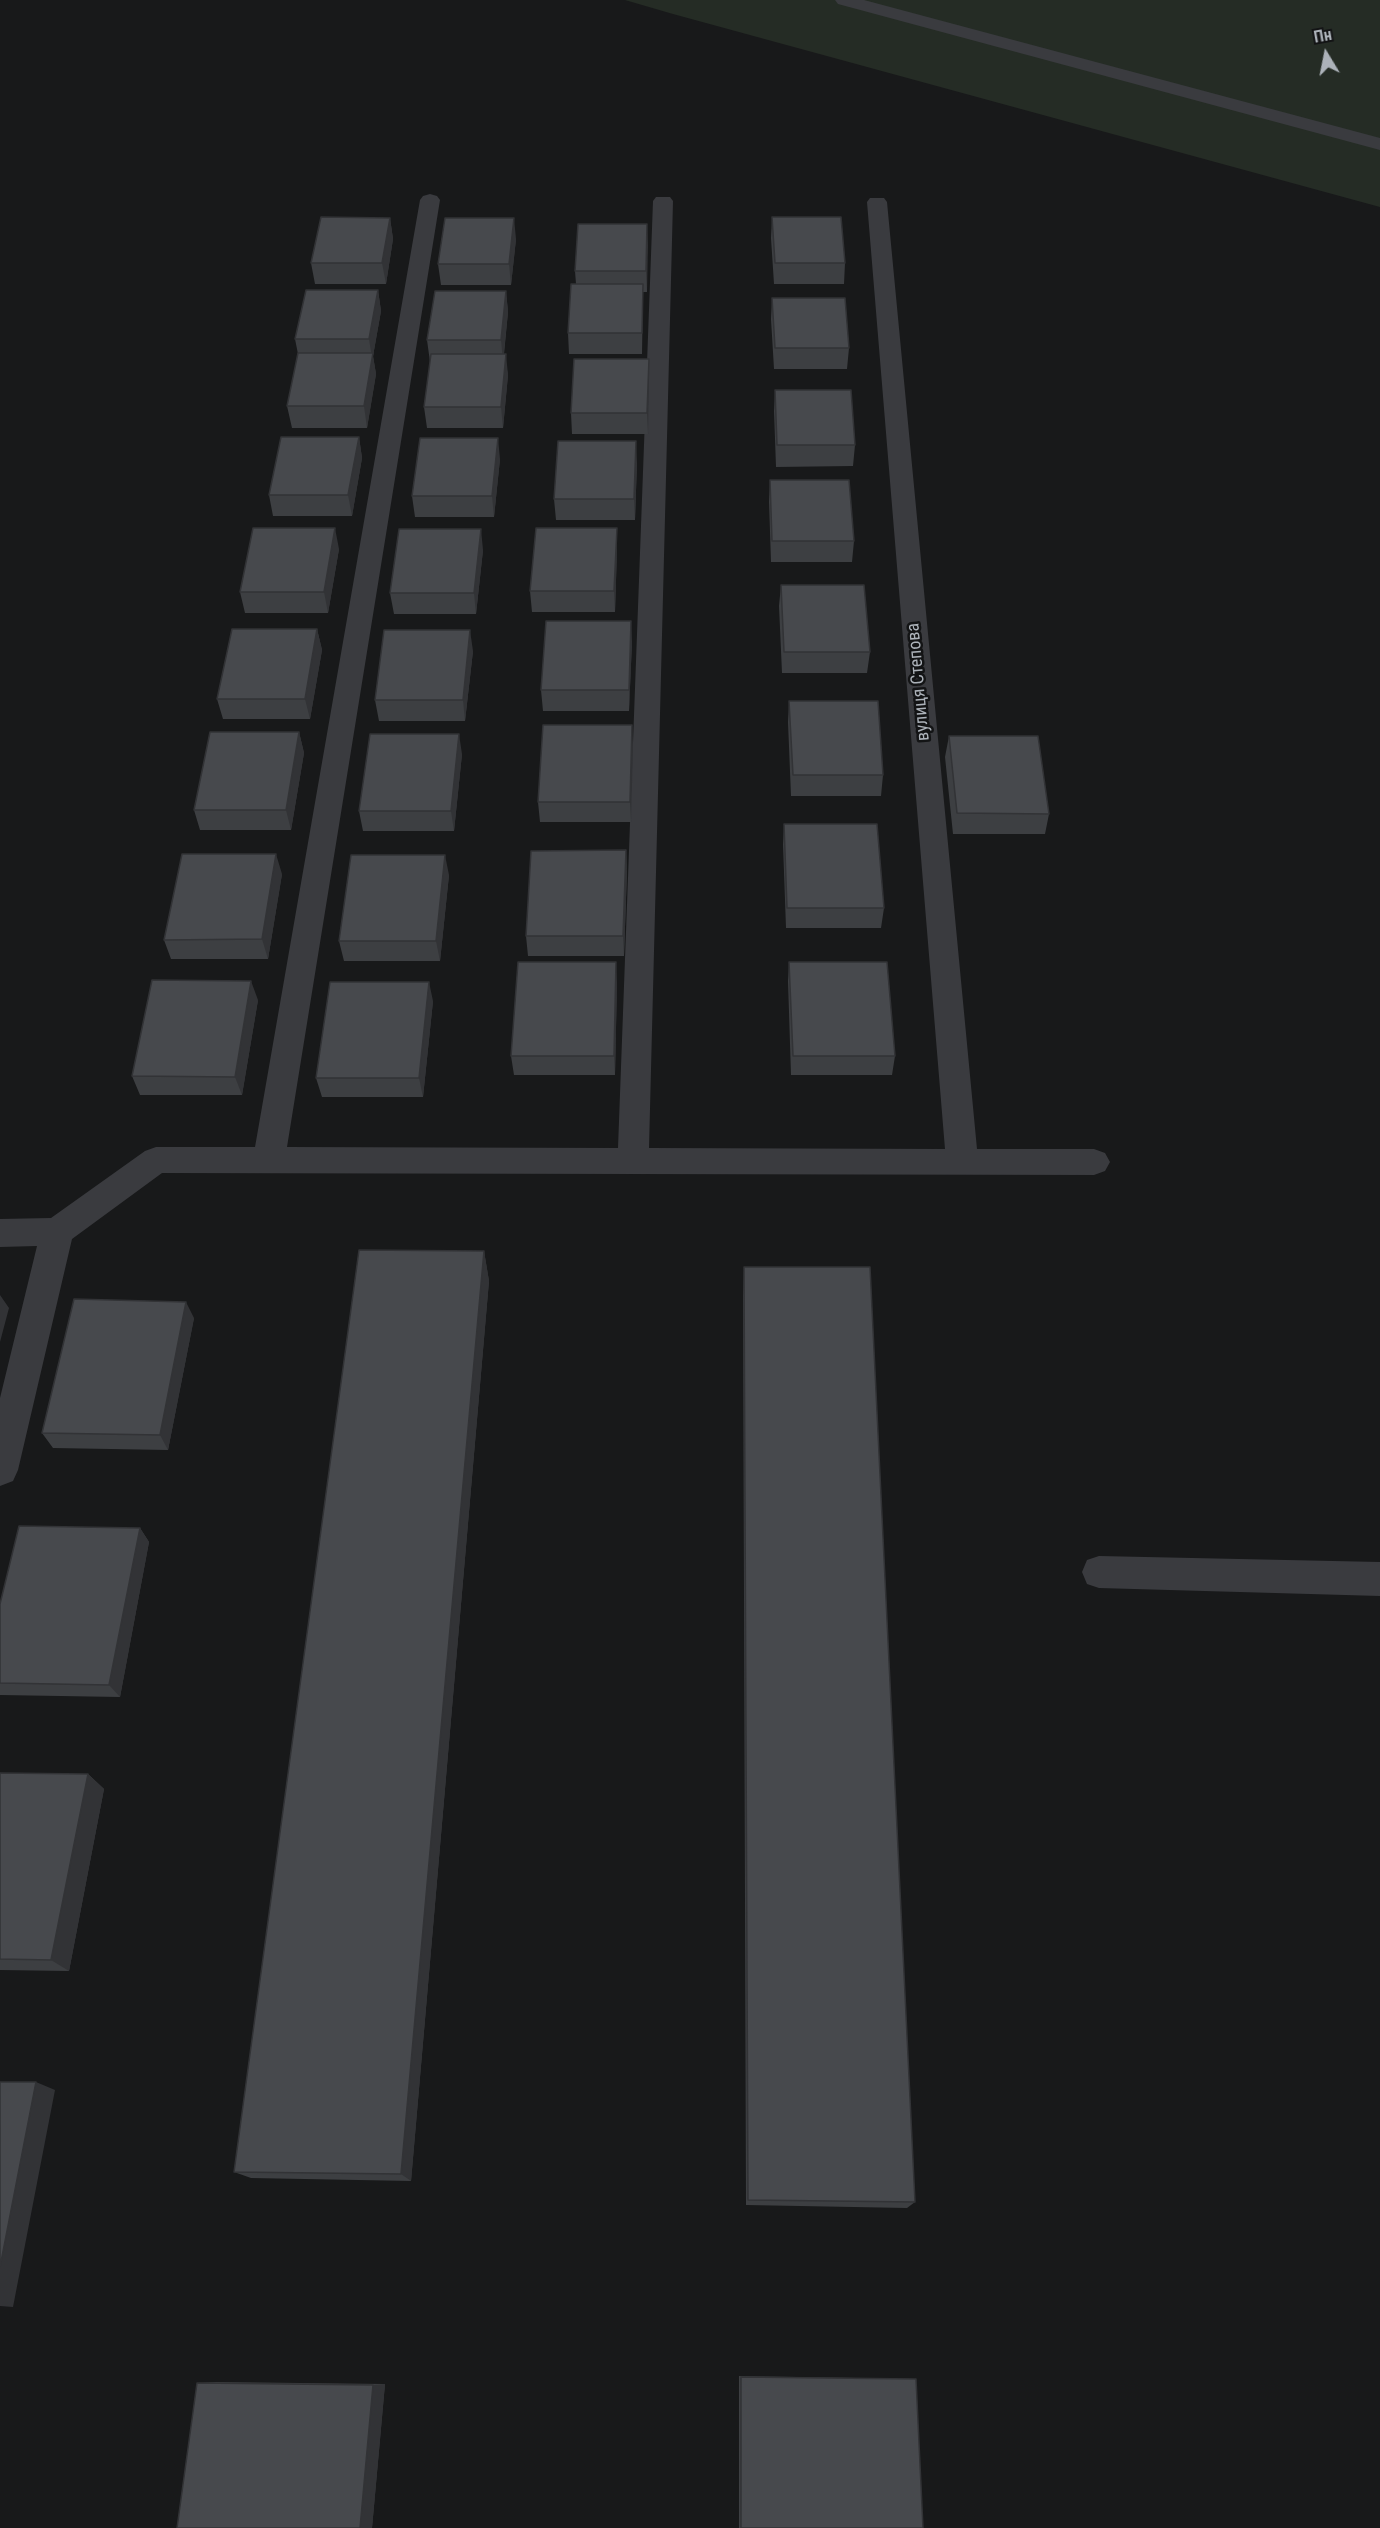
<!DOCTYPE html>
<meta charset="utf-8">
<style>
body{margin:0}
#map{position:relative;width:1380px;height:2528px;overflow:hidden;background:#18191a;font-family:"Roboto Condensed",sans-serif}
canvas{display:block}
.north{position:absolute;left:1296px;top:24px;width:60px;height:60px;-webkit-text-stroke:4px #131415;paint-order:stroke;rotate:350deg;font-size:16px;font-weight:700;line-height:24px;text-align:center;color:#acb2b9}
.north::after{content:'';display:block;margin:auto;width:21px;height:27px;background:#acb2b9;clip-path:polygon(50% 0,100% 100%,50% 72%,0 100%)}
</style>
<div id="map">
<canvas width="1380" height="2528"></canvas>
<div class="north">Пн</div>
</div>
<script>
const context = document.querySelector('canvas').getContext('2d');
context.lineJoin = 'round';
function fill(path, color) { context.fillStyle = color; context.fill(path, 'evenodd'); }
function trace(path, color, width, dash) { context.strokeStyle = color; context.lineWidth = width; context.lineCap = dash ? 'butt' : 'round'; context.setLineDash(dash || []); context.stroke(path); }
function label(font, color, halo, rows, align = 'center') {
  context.font = font + ' "Roboto Condensed",sans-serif'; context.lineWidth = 5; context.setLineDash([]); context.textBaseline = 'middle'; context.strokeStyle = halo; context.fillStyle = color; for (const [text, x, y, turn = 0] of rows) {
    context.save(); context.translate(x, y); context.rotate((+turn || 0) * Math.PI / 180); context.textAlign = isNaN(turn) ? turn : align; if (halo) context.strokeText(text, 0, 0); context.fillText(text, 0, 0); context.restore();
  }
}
fill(new Path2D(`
 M 625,0 L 1380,0 L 1380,207 L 673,14 Z`), '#252c25');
fill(new Path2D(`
 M 835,0 L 864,0 L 1380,138 L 1380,150 L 838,4 Z
 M 1099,1556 L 1380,1562 L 1380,1596 L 1099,1588 L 1087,1584 L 1082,1572 L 1087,1560 Z`), '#3a3b3f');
fill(new Path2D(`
 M 430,194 L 437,196 L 440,200 L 287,1147 L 618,1148 L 653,201 L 656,197 L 670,197 L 673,201 L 649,1148 L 945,1149 L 867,202 L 870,198 L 884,198 L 887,202 L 977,1149 L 1094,1149 L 1105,1153 L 1110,1162 L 1105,1171 L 1094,1175 L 162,1173 L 72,1239 L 18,1470 L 13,1481 L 0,1486 L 0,1398 L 37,1246 L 0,1247 L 0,1219 L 51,1218 L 145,1151 L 156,1147 L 255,1147 L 420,200 L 423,196 Z`), '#3a3b3f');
fill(new Path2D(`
 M 772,217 L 845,263 L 844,284 L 774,284 L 771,238 Z
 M 390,218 L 393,239 L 386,284 L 315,284 L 311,263 Z
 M 647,224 L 647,292 L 643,292 L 642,354 L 569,354 L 568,333 L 576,284 L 575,271 Z
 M 516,239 L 511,285 L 441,285 L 438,264 Z
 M 378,290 L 381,311 L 373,356 L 376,374 L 367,428 L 292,428 L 287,406 L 298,354 L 295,339 Z
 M 506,291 L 508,312 L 504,354 L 508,375 L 503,428 L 427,428 L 424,407 L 430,362 L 427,340 Z
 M 772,298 L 849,348 L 847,369 L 774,369 L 771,319 Z
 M 649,359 L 648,434 L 572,434 L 571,413 Z
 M 775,390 L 855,445 L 853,466 L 776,467 L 774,411 Z
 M 359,437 L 362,458 L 352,516 L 273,516 L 269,495 Z
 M 500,459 L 494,517 L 415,517 L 412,496 Z
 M 637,462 L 635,520 L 556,520 L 554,499 Z
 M 770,480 L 854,541 L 852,562 L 771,562 L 769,501 Z
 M 339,549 L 328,613 L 245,613 L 240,592 Z
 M 617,549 L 615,612 L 532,612 L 530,591 Z
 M 483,550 L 476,614 L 394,614 L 390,593 Z
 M 781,585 L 870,652 L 867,673 L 782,673 L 779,606 Z
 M 317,629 L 322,650 L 310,719 L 223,719 L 217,699 Z
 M 632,641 L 629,711 L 543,711 L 541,690 Z
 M 473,651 L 465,721 L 379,721 L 375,700 Z
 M 789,701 L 883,775 L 881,796 L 791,796 L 788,722 Z
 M 299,732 L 304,753 L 291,830 L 200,830 L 194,810 Z
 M 949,736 L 1049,814 L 1045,834 L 953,834 L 945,757 Z
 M 633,745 L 631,822 L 540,822 L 538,802 Z
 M 462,754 L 454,831 L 363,831 L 359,811 Z
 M 784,824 L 884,908 L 881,928 L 786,928 L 783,844 Z
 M 626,850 L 627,870 L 624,956 L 528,956 L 526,936 Z
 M 282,874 L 268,959 L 171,959 L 164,940 Z
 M 449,875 L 440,961 L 344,961 L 339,941 Z
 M 789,962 L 895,1056 L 892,1075 L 791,1075 L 788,981 Z
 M 617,982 L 615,1075 L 514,1075 L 511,1056 Z
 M 258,1000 L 242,1095 L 140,1095 L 132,1076 Z
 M 433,1001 L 423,1097 L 322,1097 L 316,1078 Z
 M 484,1251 L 489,1281 L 411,2181 L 251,2178 L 234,2172 Z
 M 744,1267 L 915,2202 L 907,2208 L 746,2205 L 743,1296 Z
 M 194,1318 L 168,1450 L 53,1448 L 42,1433 Z
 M 140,1528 L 149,1542 L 120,1697 L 0,1695 L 0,1604 Z
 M 0,1773 L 88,1774 L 104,1789 L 69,1971 L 0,1970 Z
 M 739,2376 L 916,2379 L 923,2528 L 739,2528 Z
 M 216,2382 L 385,2384 L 372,2528 L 197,2383 Z`), '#3d3f42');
fill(new Path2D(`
 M 390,218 L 393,239 L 386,284 L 382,263 Z
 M 514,218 L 516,239 L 511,285 L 509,264 Z
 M 647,224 L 648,245 L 647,292 L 646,271 Z
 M 378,290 L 381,311 L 373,356 L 376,374 L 367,428 L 364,406 L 372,358 L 369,339 Z
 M 506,291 L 508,312 L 503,361 L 501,340 Z
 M 506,354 L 508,375 L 503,428 L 501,407 Z
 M 649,359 L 649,380 L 648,434 L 647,413 Z
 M 359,437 L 362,458 L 352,516 L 348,495 Z
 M 498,438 L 500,459 L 494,517 L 492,496 Z
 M 636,441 L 637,462 L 635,520 L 634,499 Z
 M 335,528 L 339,549 L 328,613 L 324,592 Z
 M 617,528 L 617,549 L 615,612 L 614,591 Z
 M 481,529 L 483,550 L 476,614 L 474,593 Z
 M 631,621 L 632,641 L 629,711 L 629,690 Z
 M 317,629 L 322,650 L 310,719 L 305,699 Z
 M 470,630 L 473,651 L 465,721 L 463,700 Z
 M 632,725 L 633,745 L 631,822 L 630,802 Z
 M 299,732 L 304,753 L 291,830 L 286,810 Z
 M 459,734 L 462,754 L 454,831 L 451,811 Z
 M 626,850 L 627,870 L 624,956 L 623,936 Z
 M 276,854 L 282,874 L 268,959 L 262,939 Z
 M 445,855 L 449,875 L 440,961 L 436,941 Z
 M 616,962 L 617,982 L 615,1075 L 614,1056 Z
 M 251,981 L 258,1000 L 242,1095 L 235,1077 Z
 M 429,982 L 433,1001 L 423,1097 L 419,1078 Z
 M 484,1251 L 489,1281 L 411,2181 L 401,2174 Z
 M 0,1295 L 9,1308 L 0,1342 Z
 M 186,1302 L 194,1318 L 168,1450 L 160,1435 Z
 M 140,1528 L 149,1542 L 120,1697 L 109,1685 Z
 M 88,1774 L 104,1789 L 69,1971 L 51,1960 Z
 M 36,2082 L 55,2090 L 13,2307 L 0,2306 L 0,2267 Z
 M 385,2384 L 372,2528 L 360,2528 L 373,2385 Z`), '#323336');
const building = new Path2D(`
 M 321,217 L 390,218 L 382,263 L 311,263 Z
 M 772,217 L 841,217 L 845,263 L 775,263 Z
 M 445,218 L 514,218 L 509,264 L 438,264 Z
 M 578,224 L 647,224 L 646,271 L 575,271 Z
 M 571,284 L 643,284 L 642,333 L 568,333 Z
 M 306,290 L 378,290 L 369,339 L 295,339 Z
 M 435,291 L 506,291 L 501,340 L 427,340 Z
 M 772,298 L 845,298 L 849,348 L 775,348 Z
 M 298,353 L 373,353 L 364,406 L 287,406 Z
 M 431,354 L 506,354 L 501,407 L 424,407 Z
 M 574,359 L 649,359 L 647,413 L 571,413 Z
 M 775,390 L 851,390 L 855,445 L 777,445 Z
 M 281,437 L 359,437 L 348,495 L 269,495 Z
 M 420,438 L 498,438 L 492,496 L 412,496 Z
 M 558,441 L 636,441 L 634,499 L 554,499 Z
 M 770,480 L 849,480 L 854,541 L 772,541 Z
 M 253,528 L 335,528 L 324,592 L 240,592 Z
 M 536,528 L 617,528 L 614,591 L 530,591 Z
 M 399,529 L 481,529 L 474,593 L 390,593 Z
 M 781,585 L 864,585 L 870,652 L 784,652 Z
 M 546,621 L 631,621 L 629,690 L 541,690 Z
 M 232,629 L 317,629 L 305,699 L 217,699 Z
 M 384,630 L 470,630 L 463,700 L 375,700 Z
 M 789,701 L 878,701 L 883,775 L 793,775 Z
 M 543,725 L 632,725 L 630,802 L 538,802 Z
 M 210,732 L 299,732 L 286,810 L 194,810 Z
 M 370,734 L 459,734 L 451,811 L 359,811 Z
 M 949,736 L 1038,736 L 1049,814 L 957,813 Z
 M 784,824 L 877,824 L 884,908 L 787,908 Z
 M 626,850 L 623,936 L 526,936 L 531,851 Z
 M 182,854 L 276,854 L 262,939 L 164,940 Z
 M 351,855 L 445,855 L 436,941 L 339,941 Z
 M 518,962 L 616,962 L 614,1056 L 511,1056 Z
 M 789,962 L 887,962 L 895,1056 L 793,1056 Z
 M 152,980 L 251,981 L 235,1077 L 132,1076 Z
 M 330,982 L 429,982 L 419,1078 L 316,1078 Z
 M 359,1250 L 484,1251 L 401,2174 L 234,2172 Z
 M 744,1267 L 870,1267 L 915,2202 L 748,2200 Z
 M 74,1299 L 186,1302 L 160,1435 L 42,1433 Z
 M 19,1526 L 140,1528 L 109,1685 L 0,1683 L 0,1604 Z
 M 0,1773 L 88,1774 L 51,1960 L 0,1959 Z
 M 0,2082 L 36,2082 L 0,2267 Z
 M 741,2377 L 916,2379 L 923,2528 L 741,2528 Z
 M 197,2383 L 373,2385 L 360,2528 L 177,2528 Z`);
fill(building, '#47494d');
trace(building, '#323336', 1.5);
label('18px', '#acb2b9', '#131415', [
 ["вулиця Степова",919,682,-95]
]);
</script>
